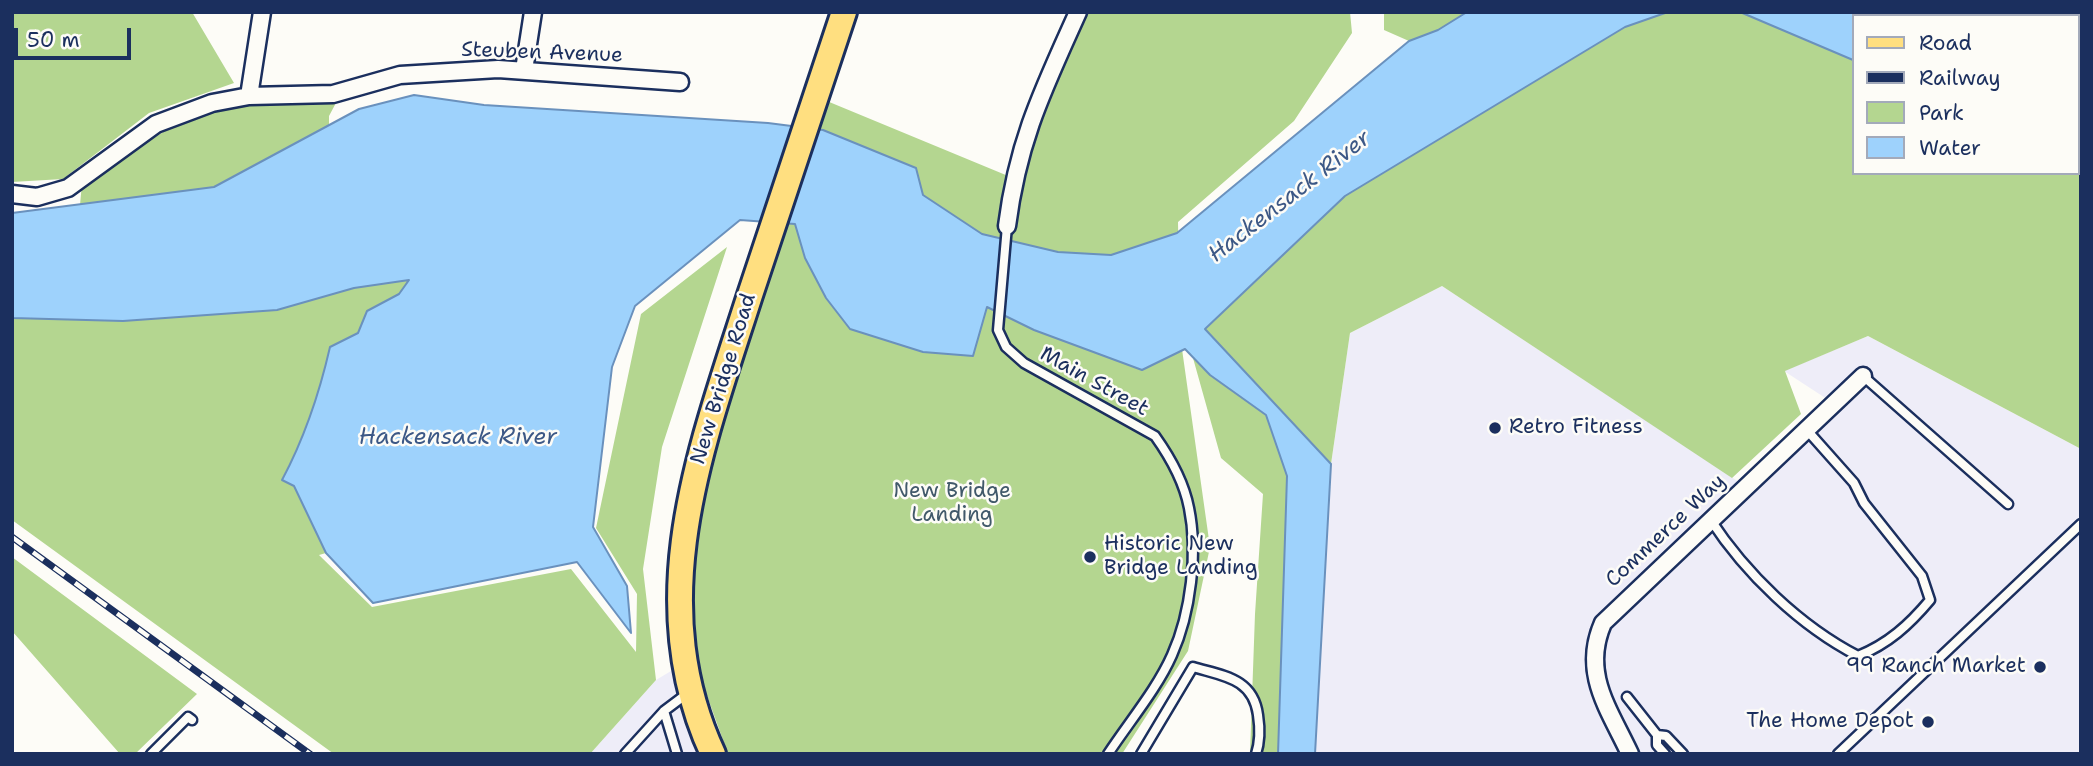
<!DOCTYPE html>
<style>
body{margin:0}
#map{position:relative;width:2093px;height:766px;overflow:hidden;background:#fdfcf7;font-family:"Shantell Sans",sans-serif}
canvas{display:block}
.frame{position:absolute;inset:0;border:14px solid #1b2f5e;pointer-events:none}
.legend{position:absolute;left:1852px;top:14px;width:228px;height:161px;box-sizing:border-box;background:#fdfcf7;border:2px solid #a3aaba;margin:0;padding:9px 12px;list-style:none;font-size:21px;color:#1b2f5e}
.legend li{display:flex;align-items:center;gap:14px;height:35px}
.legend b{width:35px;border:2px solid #a3aaba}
.scale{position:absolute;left:14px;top:28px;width:117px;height:32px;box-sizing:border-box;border:4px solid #1b2f5e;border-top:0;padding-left:9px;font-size:21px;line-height:24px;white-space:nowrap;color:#1b2f5e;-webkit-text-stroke:5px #fdfcf7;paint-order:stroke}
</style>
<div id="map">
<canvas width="2093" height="766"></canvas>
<div class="frame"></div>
<ul class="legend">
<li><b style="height:9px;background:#ffdf80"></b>Road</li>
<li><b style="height:9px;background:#1b2f5e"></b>Railway</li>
<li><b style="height:19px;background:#b4d690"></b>Park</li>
<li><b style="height:19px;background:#9ed2fc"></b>Water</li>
</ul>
<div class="scale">50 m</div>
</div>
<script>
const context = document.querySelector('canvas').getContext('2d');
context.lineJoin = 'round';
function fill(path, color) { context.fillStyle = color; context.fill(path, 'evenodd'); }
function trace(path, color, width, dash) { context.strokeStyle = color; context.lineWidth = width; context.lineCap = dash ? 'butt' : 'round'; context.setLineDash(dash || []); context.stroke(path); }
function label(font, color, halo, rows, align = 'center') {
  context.font = font + ' "Shantell Sans",sans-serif'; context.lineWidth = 5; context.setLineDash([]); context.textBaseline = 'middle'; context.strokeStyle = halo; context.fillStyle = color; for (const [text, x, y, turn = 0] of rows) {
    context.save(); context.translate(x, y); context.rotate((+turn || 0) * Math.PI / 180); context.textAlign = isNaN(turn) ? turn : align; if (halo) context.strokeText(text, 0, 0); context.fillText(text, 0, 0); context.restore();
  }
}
fill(new Path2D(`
 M 1442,286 L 1745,486 L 1833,403 L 1784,371 L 1868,336 L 2081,449 L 2081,754 L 1315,754 L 1331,464 L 1350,333 Z
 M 686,662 L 713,754 L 590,754 L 656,680 Z`), '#eeedf8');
fill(new Path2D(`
 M 12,12 L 192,12 L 234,83 L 149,113 L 63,179 L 12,182 Z
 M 1078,12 L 1350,12 L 1352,33 L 1294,121 L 1178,222 L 1180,335 L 1210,547 L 1188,651 L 1122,754 L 728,754 L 696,665 L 689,567 L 701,471 L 822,99 L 1013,178 Z
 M 1384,12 L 1467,12 L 1438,30 L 1409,41 L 1384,30 Z
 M 1668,12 L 1740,12 L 1853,60 L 1853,173 L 2077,173 L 2077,115 L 2081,115 L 2081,449 L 1868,336 L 1785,371 L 1801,414 L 1732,478 L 1442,286 L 1350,333 L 1331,464 L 1205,329 L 1345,196 L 1625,27 Z
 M 337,101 L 329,116 L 329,125 L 214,187 L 80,205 L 82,183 L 184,119 L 235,102 Z
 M 727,247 L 662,447 L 643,569 L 656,680 L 590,754 L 334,754 L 12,520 L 12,318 L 123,321 L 410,280 L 399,294 L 367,311 L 358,333 L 330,347 C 319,395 305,437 282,479 L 294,486 L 326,553 L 319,555 L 372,607 L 571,569 L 636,652 L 637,594 L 596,528 L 641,314 Z
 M 1193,358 L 1210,375 L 1266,415 L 1287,476 L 1278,754 L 1250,754 L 1255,614 L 1263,494 L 1221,458 Z
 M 12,557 L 197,694 L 135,754 L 120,754 L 12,631 Z`), '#b4d690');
const water = new Path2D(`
 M 1467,12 L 1668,12 L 1625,27 L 1345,196 L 1205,329 L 1331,464 L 1315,754 L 1278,754 L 1287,476 L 1266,415 L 1210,375 L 1185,349 L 1142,370 L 1034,330 L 987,307 L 973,356 L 923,352 L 850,329 L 826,298 L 805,258 L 795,224 L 740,220 L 635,306 L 612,367 L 593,527 L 627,586 L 631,633 L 577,562 L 373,603 L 326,553 L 294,486 L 282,480 C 305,437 319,395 330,347 L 358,333 L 367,311 L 399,294 L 409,280 L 354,288 L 277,310 L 123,321 L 12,318 L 12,213 L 214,187 L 359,109 L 414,95 L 484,105 L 768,123 L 823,130 L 916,168 L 923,195 L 982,234 L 1058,252 L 1111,255 L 1177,233 L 1409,41 L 1438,30 Z
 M 1740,12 L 1864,12 L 1870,16 L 1853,16 L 1853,60 Z`);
fill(water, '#9ed2fc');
trace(water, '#6a91bd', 2);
const lane = new Path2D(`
 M 1007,226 L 998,330 L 1006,347 L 1024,363 L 1155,436 C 1170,457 1184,482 1189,508 C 1198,552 1191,613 1172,655 C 1157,689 1129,722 1108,754
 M 1863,376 L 2008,504
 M 1710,519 C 1746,574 1800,626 1858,656 C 1888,644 1909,625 1930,600 L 1922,576 L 1864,503 L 1854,483 L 1806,429
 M 1627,697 L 1657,735 L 1657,745 L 1665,754
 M 664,711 L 677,754
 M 1657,735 L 1666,736 L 1683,754
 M 151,754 L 188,717 L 192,720
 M 625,754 L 664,711 L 688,693
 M 1141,754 L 1193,667 C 1223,676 1253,678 1258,715 C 1260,728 1260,742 1256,754
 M 1838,754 L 2081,524`);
const street = new Path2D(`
 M 524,70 L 533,12
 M 249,96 L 262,12
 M 12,194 L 37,197 L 68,188 L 156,124 L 212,103 L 249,96 L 333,94 L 400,75 L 498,69 L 680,82
 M 1007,226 C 1018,140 1043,90 1078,12
 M 1630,754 C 1609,709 1581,673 1603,623 L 1863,376`);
const primary = new Path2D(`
 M 713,754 C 641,599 702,445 750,295 C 781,201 813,107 844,12`);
trace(lane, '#1b2f5e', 13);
trace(street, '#1b2f5e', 21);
trace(primary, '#1b2f5e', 30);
trace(lane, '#fdfcf7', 8);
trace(street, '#fdfcf7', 16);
trace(primary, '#ffdf80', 24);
const rail = new Path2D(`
 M 12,537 L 310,754`);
trace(rail, '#1b2f5e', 7);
trace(rail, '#fdfcf7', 4.5, [13]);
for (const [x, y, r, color] of [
 [1495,428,7,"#1b2f5e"],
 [1090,557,7,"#1b2f5e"],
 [2040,667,7,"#1b2f5e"],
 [1928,722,7,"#1b2f5e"]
]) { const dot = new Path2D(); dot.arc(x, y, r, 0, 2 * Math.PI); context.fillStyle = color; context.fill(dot); trace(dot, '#fdfcf7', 2.5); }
label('21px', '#1b2f5e', '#fdfcf7', [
 ["Steuben Avenue",542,53,2],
 ["New Bridge Road",724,379,-73],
 ["Main Street",1094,382,29],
 ["Commerce Way",1666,531,-43]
]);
label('21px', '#1b2f5e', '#fdfcf7', [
 ["Retro Fitness",1509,428],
 ["Historic New",1104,545],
 ["Bridge Landing",1104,569],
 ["99 Ranch Market",2026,667,"right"],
 ["The Home Depot",1914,722,"right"]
], 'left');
label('21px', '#41596a', '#fdfcf7', [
 ["New Bridge",952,492],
 ["Landing",952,516]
]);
label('italic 23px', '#3c5886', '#fdfcf7', [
 ["Hackensack River",1290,197,-38],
 ["Hackensack River",458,438]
]);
</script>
